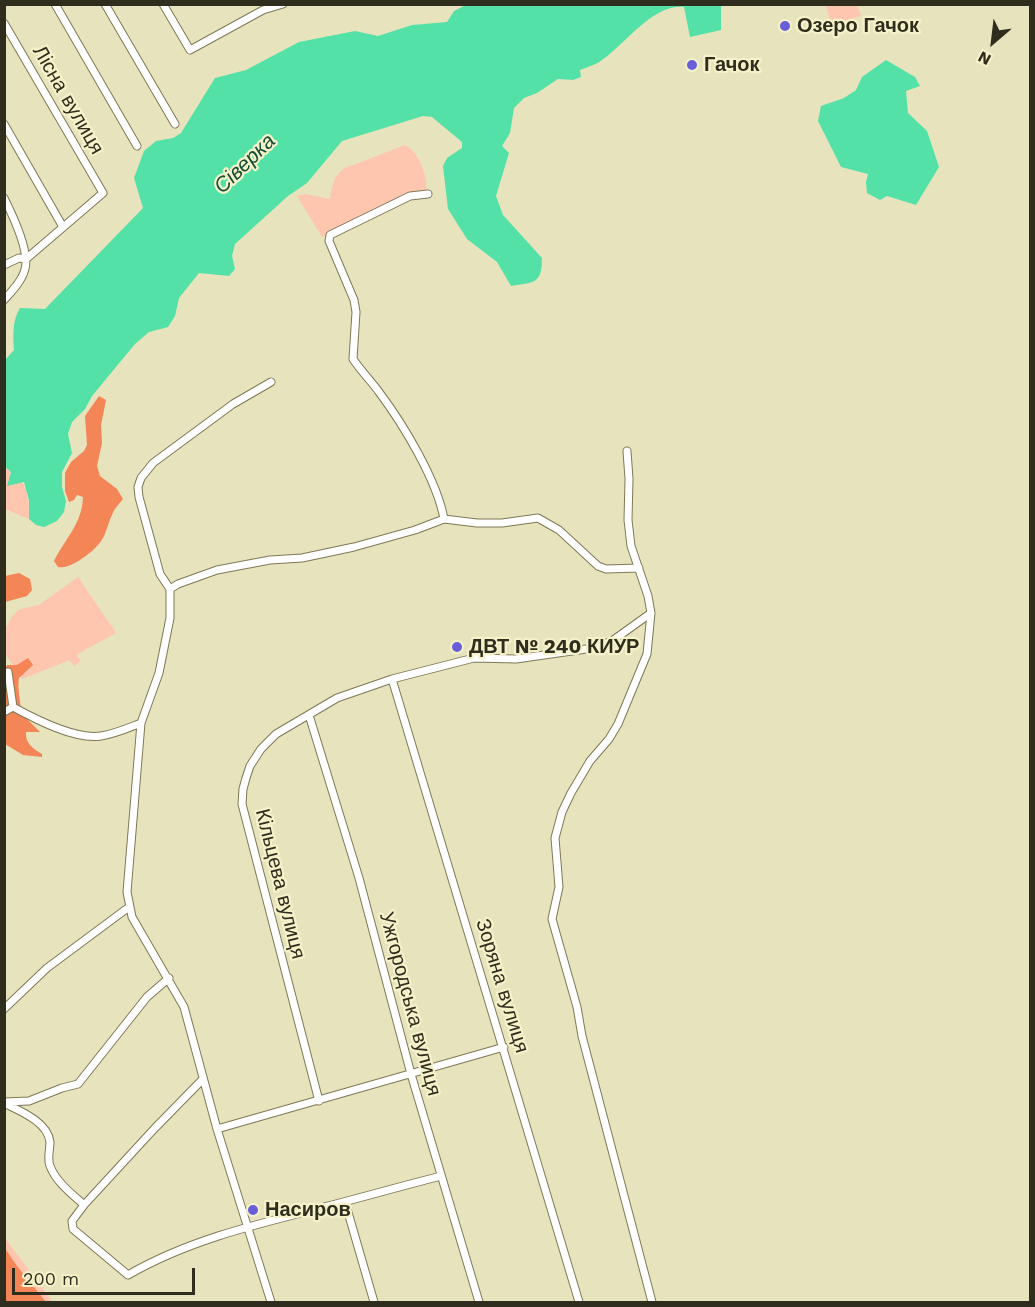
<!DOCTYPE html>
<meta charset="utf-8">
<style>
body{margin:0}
#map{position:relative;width:1035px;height:1307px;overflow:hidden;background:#e7e3bc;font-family:"Work Sans",sans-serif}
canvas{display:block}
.frame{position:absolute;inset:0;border:6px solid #2f2d1e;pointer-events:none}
.north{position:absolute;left:963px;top:12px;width:60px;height:60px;-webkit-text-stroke:4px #f5f1c9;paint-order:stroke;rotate:208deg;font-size:16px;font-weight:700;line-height:24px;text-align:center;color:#2f2d1e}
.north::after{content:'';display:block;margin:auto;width:21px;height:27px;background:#2f2d1e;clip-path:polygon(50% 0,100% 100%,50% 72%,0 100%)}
.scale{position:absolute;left:12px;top:1268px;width:183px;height:27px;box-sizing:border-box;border:3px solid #2f2d1e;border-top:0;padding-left:8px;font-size:18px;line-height:21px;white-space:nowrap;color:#2f2d1e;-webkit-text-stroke:4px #f5f1c9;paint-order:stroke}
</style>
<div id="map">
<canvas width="1035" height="1307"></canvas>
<div class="frame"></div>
<div class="north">N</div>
<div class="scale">200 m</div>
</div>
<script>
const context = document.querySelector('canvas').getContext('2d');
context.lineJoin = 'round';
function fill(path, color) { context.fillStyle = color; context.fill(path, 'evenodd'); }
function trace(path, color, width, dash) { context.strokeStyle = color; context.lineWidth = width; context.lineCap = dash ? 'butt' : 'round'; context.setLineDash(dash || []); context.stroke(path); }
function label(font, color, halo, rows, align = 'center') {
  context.font = font + ' "Work Sans",sans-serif'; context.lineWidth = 4.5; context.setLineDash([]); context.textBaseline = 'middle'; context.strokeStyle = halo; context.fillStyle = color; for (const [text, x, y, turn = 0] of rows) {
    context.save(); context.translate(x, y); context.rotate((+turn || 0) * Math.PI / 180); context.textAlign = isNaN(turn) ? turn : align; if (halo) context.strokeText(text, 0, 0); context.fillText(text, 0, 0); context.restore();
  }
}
fill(new Path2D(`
 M 826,5 L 857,5 L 861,16 L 831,25 Z
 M 405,145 C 418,150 430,180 425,192 L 408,193 L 322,237 L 297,196 L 305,194 L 330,199 C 332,186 333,178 343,169 Z
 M 4,467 C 28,483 29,492 29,519 L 5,509 Z
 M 78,577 L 116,633 L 76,655 L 81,661 L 74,666 L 70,660 L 22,679 L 6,655 L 4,644 L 6,628 L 12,616 L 20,609 L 39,605 Z
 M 4,1237 L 53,1302 L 5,1302 Z`), '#fec5af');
fill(new Path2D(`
 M 99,396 L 106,400 L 101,425 L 102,443 L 97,466 L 100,476 L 117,489 L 123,499 C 119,504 114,509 112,515 C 107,525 106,537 98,545 C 90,554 69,570 58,567 L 54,561 C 66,537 82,524 83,497 L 77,495 L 74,500 L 69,502 L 65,491 L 65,473 L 71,462 L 84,451 L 87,445 L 85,416 Z
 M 19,573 L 30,579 L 32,590 L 27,596 L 5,602 L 5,576 Z
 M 28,658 L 33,665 L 19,678 C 17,690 21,701 21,713 L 40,732 L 26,732 C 25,743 33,749 42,754 L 42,757 L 23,755 L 5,744 L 6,698 L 5,668 L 7,665 L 17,665 Z
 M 4,1247 L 17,1266 L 46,1302 L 5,1302 Z`), '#f48557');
fill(new Path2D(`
 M 466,5 L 721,5 L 721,30 L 690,37 L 684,7 C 654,3 625,44 602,60 C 596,65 587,67 580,70 L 581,77 L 573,80 L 558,79 L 537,93 L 524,98 L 514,108 L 510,133 L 502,146 L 509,153 L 496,196 L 503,215 L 542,258 C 542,285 533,282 511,286 L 497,262 L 467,239 L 448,209 L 443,166 L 447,158 L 462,148 L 462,142 L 432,117 L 423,116 L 342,141 L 307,183 L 288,196 L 235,244 L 232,256 L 235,269 L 229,276 L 199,273 L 179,298 L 175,316 L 168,327 L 149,332 L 135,344 L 92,396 L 85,409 L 72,422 L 68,434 L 72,453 L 62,472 L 62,487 L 66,501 L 64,512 L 57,521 L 44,527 L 36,525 L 29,519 L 29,500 L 24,482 L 7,486 L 11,472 L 5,467 L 5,360 L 14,350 C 13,336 12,321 20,308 L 45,309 L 143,208 L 134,178 L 144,151 L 156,141 L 173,138 L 181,133 L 215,78 L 246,70 L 299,42 L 355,31 L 378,36 L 412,25 L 447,22 L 454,11 Z
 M 886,60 L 915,77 L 920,86 L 906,91 L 908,113 L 927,131 L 939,167 L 916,205 L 887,196 L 880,200 L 867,193 L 866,182 L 868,174 L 841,167 L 818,121 L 821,106 L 844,98 L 856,90 L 862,77 Z`), '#54e1a7');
const minor = new Path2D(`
 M 55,4 L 137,146
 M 105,4 L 175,124
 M 163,4 L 190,50 L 263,10 L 283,4
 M 4,23 L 103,193 L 26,259
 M 4,124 L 63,227
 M 428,194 L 410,196 L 330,235 L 329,241 L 354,300 L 356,312 L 353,359 C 361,371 371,381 379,392 C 403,424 437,480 444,519
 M 4,198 C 12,214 30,252 25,269 C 22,281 12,291 4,300
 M 4,265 L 19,258 L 26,259
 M 271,382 L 233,404 L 153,463 L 141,478 L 138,487 L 139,497 L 160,574 L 170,589 L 170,618 L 159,673 L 141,723 L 127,892 L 132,917 L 184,1007 L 217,1129 L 271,1302
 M 627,451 L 629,479 L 628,520 L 631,546 L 648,596 L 651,613 L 647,654 L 618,724 L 609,739 L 590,761 L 571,793 L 562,812 L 555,838 L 559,887 L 552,919 L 577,1007 L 582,1036 L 652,1302
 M 170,589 L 178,584 L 217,570 L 270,560 L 302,558 L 354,547 L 415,530 L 444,519 L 477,523 L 502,523 L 538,518 L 559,530 L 598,566 L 606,569 L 639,568
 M 392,679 L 579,1302
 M 13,707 C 35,719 75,740 101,736 C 115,734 128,728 141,723
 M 4,712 L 13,707 L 8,672
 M 309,715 L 359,878 L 411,1074 L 479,1302
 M 4,1009 L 47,968 L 129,907
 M 203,1079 L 154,1129 L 84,1205 L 72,1221 L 73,1229 L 128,1275 C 185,1242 249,1226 313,1210 C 356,1199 398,1187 441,1176
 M 319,1101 L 242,804 L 243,789 L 246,778 L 250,766 L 261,749 L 276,734 L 337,698 L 392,679 L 474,658 L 516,659 L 593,648 L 612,641 L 651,613
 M 4,1102 L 29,1101 L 62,1088 L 78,1084 L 147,997 L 169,978
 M 4,1103 C 20,1111 48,1122 50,1142 C 50,1150 47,1158 50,1166 C 56,1182 72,1194 84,1205
 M 217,1129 L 504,1047
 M 345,1202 L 374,1302`);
trace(minor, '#7e7956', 9);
trace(minor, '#fff', 7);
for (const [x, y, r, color] of [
 [785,26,6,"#685fd8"],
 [692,65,6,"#685fd8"],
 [457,647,6,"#685fd8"],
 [253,1210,6,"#685fd8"]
]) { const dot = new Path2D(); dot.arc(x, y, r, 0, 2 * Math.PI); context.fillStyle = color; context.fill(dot); trace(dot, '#f5f1c9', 2); }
label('bold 20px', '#2f2d1e', '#f5f1c9', [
 ["Озеро Гачок",797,26],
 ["Гачок",704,65],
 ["ДВТ № 240 КИУР",469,647],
 ["Насиров",265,1210]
], 'left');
label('20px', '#2f2d1e', '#f5f1c9', [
 ["Лісна вулиця",68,100,60],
 ["Кільцева вулиця",280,884,76],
 ["Зоряна вулиця",502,986,73],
 ["Ужгородська вулиця",410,1004,75]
]);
label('italic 21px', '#134d36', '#f5f1c9', [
 ["Сіверка",245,164,-44]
]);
</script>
